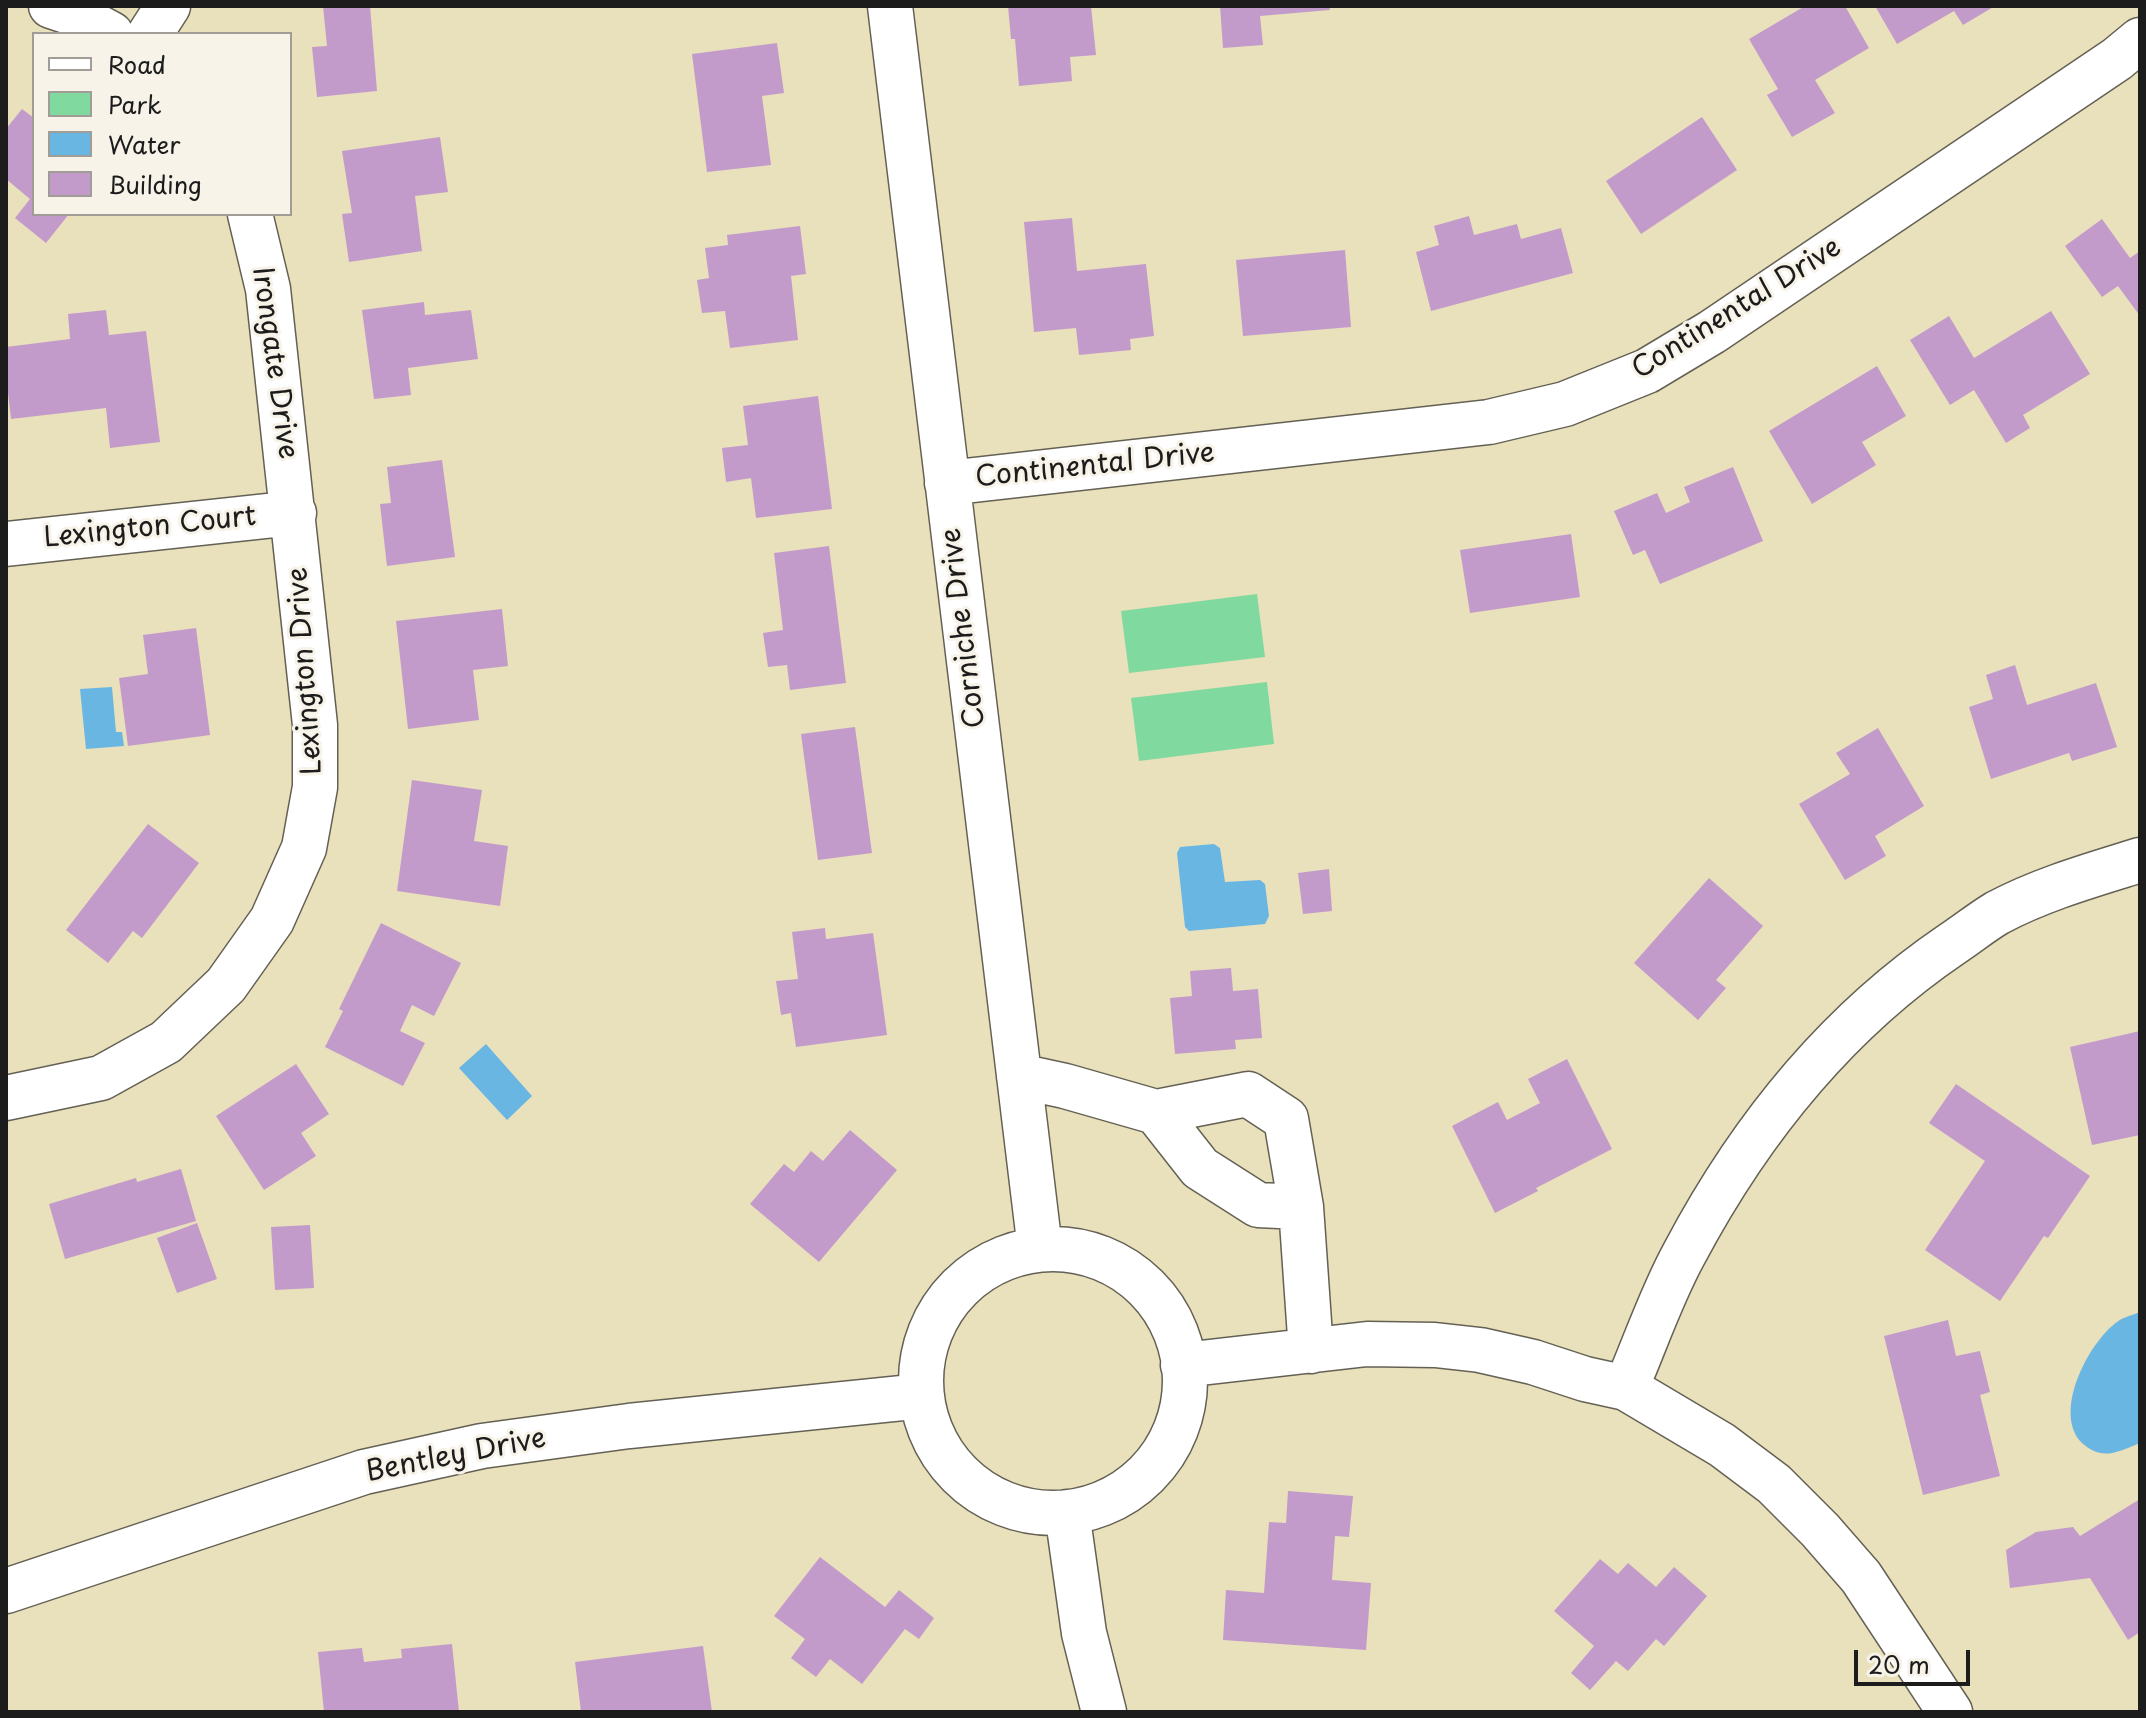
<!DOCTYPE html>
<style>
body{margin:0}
#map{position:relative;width:2146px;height:1718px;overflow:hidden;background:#e9e0bc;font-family:"Playpen Sans",sans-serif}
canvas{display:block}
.frame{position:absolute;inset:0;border:8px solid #1c1c1c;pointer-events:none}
.legend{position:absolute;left:32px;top:32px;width:260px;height:184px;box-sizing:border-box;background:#f7f3e8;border:2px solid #9f9d96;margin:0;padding:10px 14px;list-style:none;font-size:24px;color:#1c1c1c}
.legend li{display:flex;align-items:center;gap:16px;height:40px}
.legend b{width:40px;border:2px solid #9f9d96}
.scale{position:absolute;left:1854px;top:1650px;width:116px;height:36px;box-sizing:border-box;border:4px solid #1c1c1c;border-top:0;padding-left:10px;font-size:24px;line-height:28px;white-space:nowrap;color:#1c1c1c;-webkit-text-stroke:6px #f7f3e8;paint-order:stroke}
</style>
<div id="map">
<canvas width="2146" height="1718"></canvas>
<div class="frame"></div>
<ul class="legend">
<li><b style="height:10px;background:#fff"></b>Road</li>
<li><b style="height:22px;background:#80d99e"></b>Park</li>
<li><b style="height:22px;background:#69b6e3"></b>Water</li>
<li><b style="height:22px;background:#c39bca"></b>Building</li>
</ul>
<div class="scale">20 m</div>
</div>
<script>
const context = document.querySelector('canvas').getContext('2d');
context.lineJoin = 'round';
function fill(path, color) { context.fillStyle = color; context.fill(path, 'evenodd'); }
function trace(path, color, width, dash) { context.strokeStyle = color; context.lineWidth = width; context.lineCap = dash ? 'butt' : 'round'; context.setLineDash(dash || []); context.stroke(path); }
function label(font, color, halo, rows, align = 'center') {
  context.font = font + ' "Playpen Sans",sans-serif'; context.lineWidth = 6; context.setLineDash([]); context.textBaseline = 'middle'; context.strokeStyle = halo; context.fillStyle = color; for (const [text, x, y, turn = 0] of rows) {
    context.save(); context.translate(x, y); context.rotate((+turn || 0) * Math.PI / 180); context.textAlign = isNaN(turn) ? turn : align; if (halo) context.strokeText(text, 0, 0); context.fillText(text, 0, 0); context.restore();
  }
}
fill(new Path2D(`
 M 1257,594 L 1265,657 L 1129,673 L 1121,611 Z
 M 1267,682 L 1274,744 L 1139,761 L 1131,698 Z`), '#80d99e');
fill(new Path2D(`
 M 112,687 L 116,732 L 122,732 L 124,746 L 86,749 L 80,689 Z
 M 1214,844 L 1220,848 L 1225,882 L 1260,880 L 1265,884 L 1269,916 L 1265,924 L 1189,931 L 1185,927 L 1177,853 L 1180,847 Z
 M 486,1044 L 532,1096 L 507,1120 L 459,1068 Z
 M 2140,1312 L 2140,1443 C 2132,1446 2124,1450 2116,1452 C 2103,1456 2092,1452 2082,1443 C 2052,1413 2088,1343 2117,1322 C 2123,1317 2133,1315 2140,1312 Z`), '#69b6e3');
fill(new Path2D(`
 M 323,6 L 370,6 L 377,91 L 317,97 L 312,47 L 327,46 Z
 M 1008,6 L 1091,6 L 1096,55 L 1070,57 L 1072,81 L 1019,86 L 1015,39 L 1011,39 Z
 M 1220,6 L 1329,6 L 1330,10 L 1260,16 L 1263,45 L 1223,48 Z
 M 1805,6 L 1845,6 L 1869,48 L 1815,80 L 1835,113 L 1792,137 L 1767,95 L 1778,89 L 1749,39 Z
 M 1875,6 L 1995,6 L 1963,25 L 1954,11 L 1897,44 Z
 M 777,43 L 784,93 L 762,96 L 771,165 L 707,172 L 692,54 Z
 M 22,109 L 34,118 L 34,214 L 69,214 L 46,243 L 15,218 L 30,199 L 6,179 L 6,129 Z
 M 1702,117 L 1737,170 L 1641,234 L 1606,181 Z
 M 440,137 L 448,192 L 415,196 L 422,251 L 349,262 L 342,214 L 352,213 L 342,151 Z
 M 1469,216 L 1474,235 L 1517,224 L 1521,239 L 1561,228 L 1573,273 L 1431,311 L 1416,252 L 1439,245 L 1434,226 Z
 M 1072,218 L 1077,271 L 1146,264 L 1154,336 L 1130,339 L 1131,350 L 1079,355 L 1076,328 L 1034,332 L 1024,222 Z
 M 2102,219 L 2130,258 L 2140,251 L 2140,316 L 2118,286 L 2102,297 L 2065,246 Z
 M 800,226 L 806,274 L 791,276 L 798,340 L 730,348 L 725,311 L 702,313 L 697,280 L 709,278 L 705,248 L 728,245 L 727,235 Z
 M 1345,250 L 1351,327 L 1243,336 L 1236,260 Z
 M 424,302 L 425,315 L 471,310 L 478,359 L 408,368 L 411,395 L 374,399 L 362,310 Z
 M 106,310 L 109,335 L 146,331 L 160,442 L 110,448 L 106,408 L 11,419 L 6,375 L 6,347 L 70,339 L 68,314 Z
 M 2051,311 L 2090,374 L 2023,415 L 2030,428 L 2006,443 L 1974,390 L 1950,405 L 1910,340 L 1949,316 L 1974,358 Z
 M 1877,366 L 1906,416 L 1862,442 L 1876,465 L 1812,504 L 1769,431 Z
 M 818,396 L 832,509 L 756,518 L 751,478 L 726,482 L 722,448 L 748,445 L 743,406 Z
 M 442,460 L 455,557 L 387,566 L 380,504 L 391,503 L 387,467 Z
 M 1733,467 L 1763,541 L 1660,584 L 1645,550 L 1633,555 L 1614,511 L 1657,493 L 1666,513 L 1690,502 L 1684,487 Z
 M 1571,534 L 1580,597 L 1470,613 L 1460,550 Z
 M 829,546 L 846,683 L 790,690 L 787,665 L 768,667 L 763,633 L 783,630 L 774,553 Z
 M 502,609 L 508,666 L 473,670 L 479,720 L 408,729 L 396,621 Z
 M 196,628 L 210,735 L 128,746 L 119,678 L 148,674 L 143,635 Z
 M 2015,665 L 2027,705 L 2096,683 L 2117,747 L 2072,761 L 2069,753 L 1991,779 L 1969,707 L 1993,699 L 1986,675 Z
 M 855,727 L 872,853 L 818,860 L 801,734 Z
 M 1878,728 L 1924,806 L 1875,836 L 1886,856 L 1845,880 L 1799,804 L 1850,774 L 1836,753 Z
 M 412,780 L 482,790 L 474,841 L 508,846 L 500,906 L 397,891 Z
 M 148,824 L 199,863 L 142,938 L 133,931 L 108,963 L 66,930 Z
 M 1329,869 L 1332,911 L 1303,914 L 1298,873 Z
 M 1709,878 L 1763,926 L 1716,980 L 1726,988 L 1698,1020 L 1634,963 Z
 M 381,923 L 461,963 L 434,1016 L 412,1005 L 400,1031 L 425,1043 L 403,1086 L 325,1047 L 343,1011 L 339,1009 Z
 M 825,928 L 826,939 L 873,933 L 887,1035 L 796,1047 L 791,1013 L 781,1015 L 776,981 L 798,979 L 792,932 Z
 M 1231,968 L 1233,991 L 1258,989 L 1262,1038 L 1235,1040 L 1236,1049 L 1175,1054 L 1170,998 L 1192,996 L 1190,971 Z
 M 2140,1031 L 2140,1135 L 2092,1145 L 2070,1047 Z
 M 1567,1059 L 1612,1149 L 1536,1188 L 1538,1191 L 1495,1213 L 1452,1126 L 1498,1102 L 1507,1120 L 1540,1103 L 1528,1079 Z
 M 296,1064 L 329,1114 L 301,1133 L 316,1156 L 264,1190 L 216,1116 Z
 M 1956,1084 L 2090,1176 L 2048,1238 L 2044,1236 L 2000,1301 L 1925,1250 L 1985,1161 L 1929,1123 Z
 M 850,1130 L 897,1170 L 819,1262 L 750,1204 L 784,1164 L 794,1172 L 811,1151 L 823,1161 Z
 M 181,1169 L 196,1221 L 65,1259 L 49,1204 L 136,1178 L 137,1182 Z
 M 197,1223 L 217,1279 L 177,1293 L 157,1238 Z
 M 310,1225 L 314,1288 L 275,1290 L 271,1227 Z
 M 1948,1320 L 1956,1356 L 1980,1351 L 1990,1392 L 1980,1395 L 2000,1476 L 1923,1495 L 1884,1336 Z
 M 1288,1491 L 1353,1496 L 1349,1537 L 1335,1536 L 1332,1580 L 1371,1583 L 1366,1650 L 1223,1640 L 1226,1590 L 1264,1593 L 1269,1522 L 1286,1523 Z
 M 2140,1499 L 2140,1632 L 2128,1640 L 2090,1578 L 2010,1588 L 2006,1550 L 2036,1532 L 2073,1527 L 2080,1536 Z
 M 820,1557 L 885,1607 L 899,1590 L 934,1618 L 919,1639 L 905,1629 L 862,1684 L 830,1659 L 816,1677 L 791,1658 L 805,1639 L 774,1616 Z
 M 1600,1559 L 1618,1574 L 1628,1563 L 1656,1587 L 1674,1567 L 1707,1596 L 1664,1646 L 1656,1639 L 1628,1671 L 1616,1661 L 1590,1690 L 1571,1673 L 1594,1646 L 1554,1611 Z
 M 452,1644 L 459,1712 L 324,1712 L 318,1652 L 362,1648 L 364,1662 L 402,1658 L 401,1649 Z
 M 703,1646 L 712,1712 L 581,1712 L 575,1662 Z`), '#c39bca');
const minor = new Path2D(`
 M 51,6 L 72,13 L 111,34
 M 890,6 L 1040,1249
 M 150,34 L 168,6
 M 947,483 L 1489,422 L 1565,404 L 1647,371 L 1712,332 L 2117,59 L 2140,40
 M 6,544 L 294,513
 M 1019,1076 L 1065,1086 L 1156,1112 L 1248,1094 L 1286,1119 L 1301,1207 L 1311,1351
 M 6,1098 L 101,1078 L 166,1042 L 226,985 L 272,920 L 304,848 L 315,787 L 315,725 L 268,289 L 250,214
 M 1156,1112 L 1200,1168 L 1258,1205 L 1301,1207
 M921 1381a132 132 0 1 1 264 0a132 132 0 1 1-264 0Z
 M 1183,1365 L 1367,1344 L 1435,1345 L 1480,1350 L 1533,1362 L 1585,1379 L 1626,1388 L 1722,1445 L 1774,1484 L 1820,1530 L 1861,1577 L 1950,1712
 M 1626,1388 C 1645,1344 1661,1296 1684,1254 C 1749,1131 1837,1022 1952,944 C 1967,934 1982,922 1997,913 C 2042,889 2092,875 2140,860
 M 1067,1512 L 1084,1633 L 1104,1712
 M 6,1591 L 364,1472 L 482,1446 L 629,1426 L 922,1396`);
trace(minor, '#646154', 47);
trace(minor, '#fff', 44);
label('28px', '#1c1c1c', '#f7f3e8', [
 ["Continental Drive",1737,309,-32],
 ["Irongate Drive",274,363,82],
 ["Continental Drive",1095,466,-6],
 ["Lexington Court",150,528,-6],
 ["Corniche Drive",964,628,-97],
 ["Lexington Drive",306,671,-94],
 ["Bentley Drive",456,1456,-11]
]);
</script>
